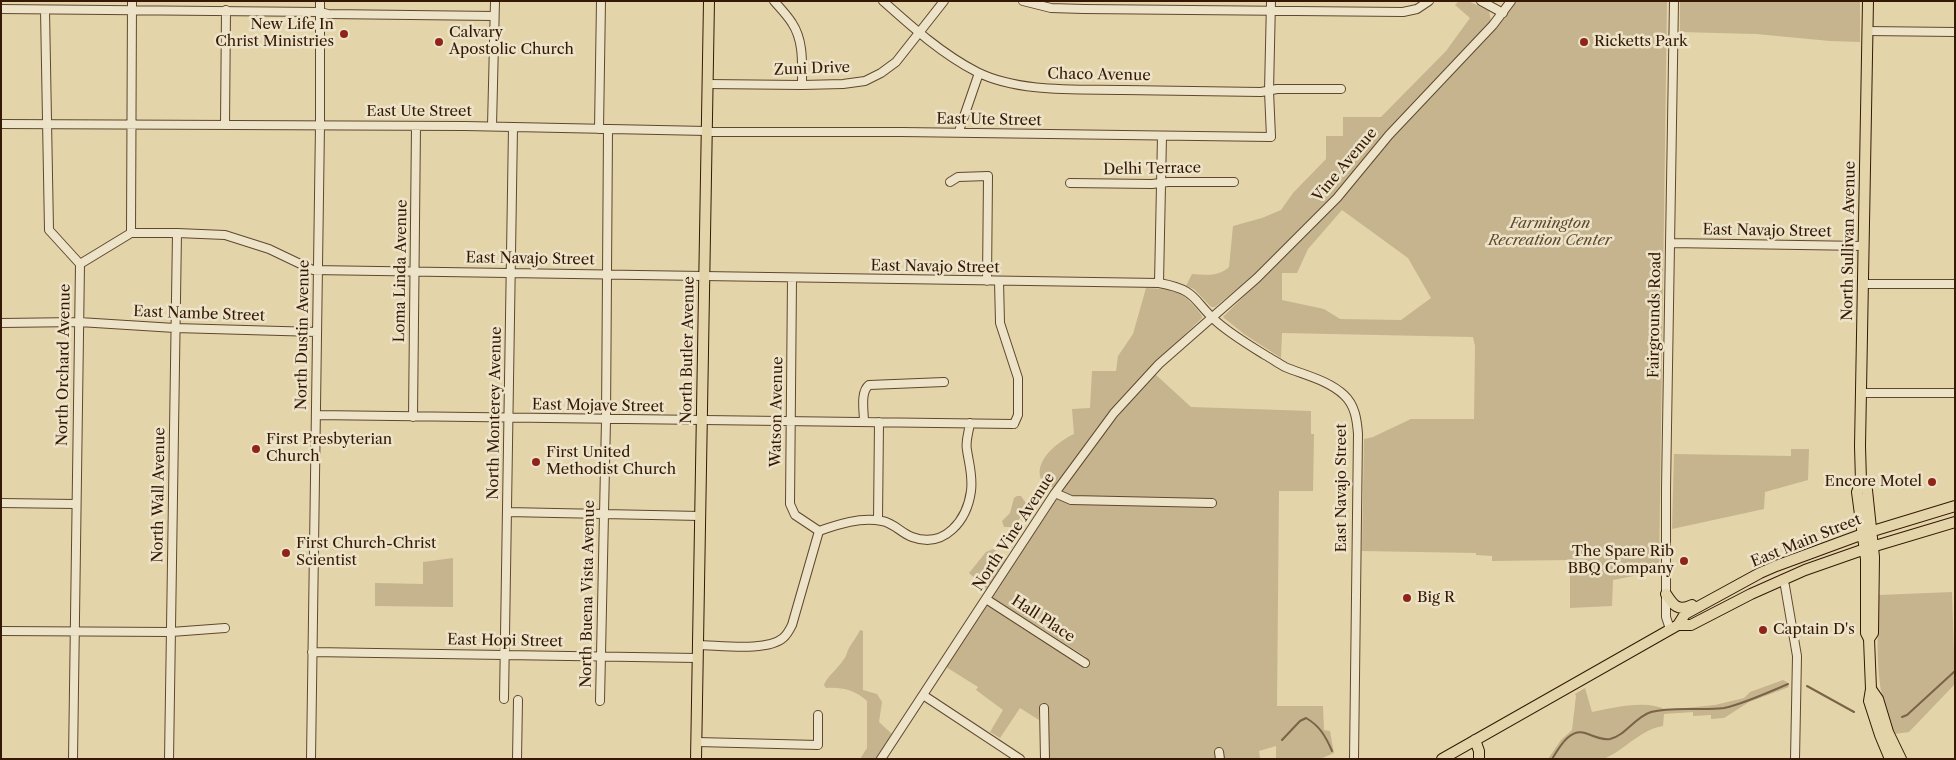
<!DOCTYPE html>
<style>
body{margin:0}
#map{position:relative;width:1956px;height:760px;overflow:hidden;background:#e3d4aa;font-family:"Libre Caslon Text",serif}
canvas{display:block}
.frame{position:absolute;inset:0;border:2px solid #351904;pointer-events:none}
</style>
<div id="map">
<canvas width="1956" height="760"></canvas>
<div class="frame"></div>
</div>
<script>
const context = document.querySelector('canvas').getContext('2d');
context.lineJoin = 'round';
function fill(path, color) { context.fillStyle = color; context.fill(path, 'evenodd'); }
function trace(path, color, width, dash) { context.strokeStyle = color; context.lineWidth = width; context.lineCap = dash ? 'butt' : 'round'; context.setLineDash(dash || []); context.stroke(path); }
function label(font, color, halo, rows, align = 'center') {
  context.font = font + ' "Libre Caslon Text",serif'; context.lineWidth = 5; context.setLineDash([]); context.textBaseline = 'middle'; context.strokeStyle = halo; context.fillStyle = color; for (const [text, x, y, turn = 0] of rows) {
    context.save(); context.translate(x, y); context.rotate((+turn || 0) * Math.PI / 180); context.textAlign = isNaN(turn) ? turn : align; if (halo) context.strokeText(text, 0, 0); context.fillText(text, 0, 0); context.restore();
  }
}
fill(new Path2D(`
 M 1459,1 L 1468,1 L 1489,11 L 1491,21 L 1385,135 L 1326,205 L 1254,275 L 1215,307 L 1211,307 L 1194,289 L 1186,286 L 1192,274 C 1206,275 1218,277 1229,267 L 1233,226 L 1262,218 L 1281,210 L 1293,193 L 1326,159 L 1326,136 L 1343,136 L 1343,117 L 1381,117 L 1446,51 L 1470,18 L 1455,5 Z
 M 1516,1 L 1667,1 L 1659,571 L 1613,580 L 1612,606 L 1570,608 L 1570,560 L 1492,561 L 1492,556 L 1476,555 L 1476,553 L 1362,551 L 1364,439 L 1373,437 L 1411,419 L 1474,419 L 1475,346 L 1473,337 L 1282,333 L 1281,358 L 1244,334 L 1223,317 L 1341,199 L 1393,136 L 1497,26 ZM 1342,210 L 1408,258 L 1431,298 L 1401,320 L 1340,319 L 1324,309 L 1282,300 L 1282,273 L 1297,273 L 1308,249 Z
 M 1680,1 L 1860,1 L 1860,42 L 1830,41 L 1756,34 L 1680,32 Z
 M 1146,288 C 1176,289 1184,292 1202,316 L 1202,318 L 1152,366 L 1116,406 L 1055,487 L 1046,487 C 1027,466 1055,443 1074,434 L 1072,409 L 1090,408 L 1092,371 L 1116,371 L 1118,356 L 1133,334 Z
 M 1155,374 L 1191,407 L 1311,411 L 1311,434 L 1314,434 L 1313,491 L 1279,491 L 1277,706 L 1323,706 L 1324,730 L 1330,731 L 1334,753 L 1320,759 L 1276,759 L 1276,746 L 1259,751 L 1260,758 L 1258,759 L 1049,759 L 1048,708 L 1039,708 L 1039,720 L 1020,708 L 1000,738 L 990,732 L 1003,710 L 976,690 L 978,687 L 946,667 L 985,607 L 988,606 L 1086,669 L 1086,657 L 993,598 L 993,595 C 1045,518 1091,442 1155,374 Z
 M 1791,449 L 1809,449 L 1808,480 L 1765,492 L 1764,509 L 1672,529 L 1674,454 L 1791,456 Z
 M 1017,496 L 1021,496 L 1028,506 L 1014,527 L 1004,527 L 1002,521 L 1010,513 L 1014,498 Z
 M 993,549 L 1003,555 L 1007,560 L 988,589 L 984,589 L 979,582 L 969,573 L 986,552 Z
 M 453,558 L 453,607 L 375,606 L 375,583 L 423,584 L 423,562 Z
 M 1952,592 L 1955,684 L 1909,732 L 1894,734 C 1890,723 1886,712 1883,701 C 1875,666 1878,630 1879,595 Z
 M 860,630 L 863,631 L 863,690 L 877,694 L 882,702 L 879,722 L 892,734 L 876,759 L 860,759 L 867,748 L 867,701 C 855,690 842,687 826,688 L 824,685 C 826,678 839,667 844,659 C 847,656 847,651 849,648 C 852,642 857,637 860,630 Z
 M 1783,680 L 1787,682 L 1789,687 L 1749,702 L 1724,718 L 1711,719 L 1711,715 L 1693,716 L 1693,712 L 1664,714 L 1663,726 C 1640,730 1627,748 1606,758 C 1598,760 1560,759 1548,759 L 1561,740 L 1572,730 L 1576,696 L 1575,694 L 1585,688 L 1592,712 C 1612,708 1647,699 1666,710 L 1715,705 L 1744,698 L 1750,692 Z`), '#c5b48e');
trace(new Path2D(`
 M 1807,686 L 1854,712
 M 1902,717 L 1907,715 L 1955,671
 M 1282,740 L 1300,721 L 1306,718 C 1320,726 1326,737 1332,751
 M 1552,759 C 1560,746 1571,726 1588,734 C 1595,737 1603,740 1610,739 C 1625,736 1635,717 1651,712 C 1674,706 1700,711 1724,708 C 1740,705 1772,691 1788,684`), '#7a6346', 2);
const minor = new Path2D(`
 M 774,1 C 780,8 787,15 792,23 C 804,41 802,64 802,85
 M 883,1 C 912,27 942,54 977,72 C 1019,93 1078,89 1124,90 C 1170,91 1216,91 1261,92 L 1277,89 L 1341,89
 M 1023,1 L 1051,8 L 1084,9 L 1403,12 L 1417,9 L 1429,1
 M 1481,1 L 1503,13
 M 1,9 L 320,12 L 328,14 L 494,16
 M 45,10 L 49,230 L 80,264
 M 1867,31 L 1955,32
 M 707,84 L 802,85 L 843,84 L 865,81 L 881,73 L 896,62 L 944,1
 M 1,124 L 465,126 L 707,131
 M 225,125 L 226,10
 M 492,126 L 495,1
 M 599,129 L 601,1
 M 707,132 L 902,132 L 1271,137 L 1269,91 L 1271,1
 M 960,133 L 960,128 L 979,73
 M 950,182 L 958,177 L 988,176 L 987,281
 M 1070,183 L 1152,184 L 1168,182 L 1234,182
 M 131,233 L 132,1
 M 1670,243 L 1864,246
 M 80,264 L 131,233 L 177,233 L 225,235 L 269,249 L 313,270 L 1159,283 C 1198,290 1192,300 1217,322 C 1232,335 1249,345 1265,355 C 1272,359 1278,363 1285,367 C 1304,375 1328,380 1344,395 C 1355,405 1357,420 1358,434 L 1354,759
 M 792,278 L 790,504 L 795,515 L 819,531
 M 999,281 L 1000,323 L 1018,378 L 1018,415 L 1014,424
 M 1159,283 L 1162,136
 M 1863,284 L 1955,284
 M 1,323 L 79,322 L 175,328 L 317,332
 M 1861,393 L 1955,393
 M 316,415 L 1014,424
 M 413,417 L 416,126
 M 864,422 C 864,411 860,392 869,385 L 944,382
 M 1055,493 L 1071,500 L 1212,503
 M 1,503 L 75,504
 M 507,512 L 700,516
 M 878,520 L 879,422
 M 819,531 C 839,524 860,517 882,521 C 894,523 901,533 912,537 C 945,549 967,520 971,491 C 973,476 969,464 967,450 C 965,441 969,432 970,423
 M 1783,579 L 1785,586 L 1797,656 L 1795,759
 M 986,599 L 1085,663
 M 1670,629 L 1666,617 L 1666,489 L 1674,1
 M 1,631 L 171,632 L 225,628
 M 697,645 C 719,645 767,652 783,638 C 787,635 790,629 792,625 L 819,531
 M 312,652 L 697,658
 M 923,695 L 1020,759
 M 504,699 L 513,127
 M 600,701 L 606,420 L 608,129
 M 1044,708 L 1045,759
 M 697,742 L 818,745 L 818,715
 M 1219,752 L 1220,759
 M 73,759 L 80,264
 M 169,759 L 177,233
 M 311,759 L 320,125 L 320,1
 M 517,759 L 518,700
 M 881,759 L 1055,493 L 1114,413 L 1159,364 L 1257,278 L 1337,198 L 1389,135 L 1493,25 L 1511,1`);
const major = new Path2D(`
 M 1868,1 L 1860,446 L 1861,482 L 1857,492 L 1866,559 L 1866,633 L 1869,639 L 1871,689 L 1869,701 L 1880,735 L 1890,759
 M 1861,482 L 1867,490 L 1874,557 L 1873,633 L 1869,639
 M 1666,594 C 1673,605 1678,612 1692,605
 M 1678,625 L 1691,625 L 1751,594 L 1805,570 L 1865,549 L 1955,522
 M 1871,689 L 1878,699 L 1888,732 L 1901,759
 M 1475,740 L 1479,751 L 1479,759
 M 696,759 L 709,1
 M 1442,759 L 1678,625 L 1685,614 L 1760,573 L 1776,566 L 1863,534 L 1955,506`);
trace(minor, '#60482e', 10);
trace(major, '#351904', 12);
trace(minor, '#ede3c8', 8);
trace(major, '#e3d4aa', 10);
for (const [x, y, r, color] of [
 [344,34,5,"#8f2418"],
 [439,42,5,"#8f2418"],
 [1584,42,5,"#8f2418"],
 [256,449,5,"#8f2418"],
 [536,462,5,"#8f2418"],
 [1932,482,5,"#8f2418"],
 [286,553,5,"#8f2418"],
 [1684,561,5,"#8f2418"],
 [1407,598,5,"#8f2418"],
 [1763,630,5,"#8f2418"]
]) { const dot = new Path2D(); dot.arc(x, y, r, 0, 2 * Math.PI); context.fillStyle = color; context.fill(dot); trace(dot, '#ede3c8', 2); }
label('15px', '#351904', '#ede3c8', [
 ["New Life In",334,25,"right"],
 ["Christ Ministries",334,42,"right"],
 ["Calvary",449,33],
 ["Apostolic Church",449,50],
 ["Ricketts Park",1594,42],
 ["First Presbyterian",266,440],
 ["Church",266,457],
 ["First United",546,453],
 ["Methodist Church",546,470],
 ["Encore Motel",1922,482,"right"],
 ["First Church-Christ",296,544],
 ["Scientist",296,561],
 ["The Spare Rib",1674,552,"right"],
 ["BBQ Company",1674,569,"right"],
 ["Big R",1417,598],
 ["Captain D's",1773,630]
], 'left');
label('15px', '#351904', '#ede3c8', [
 ["Zuni Drive",812,69,-2],
 ["Chaco Avenue",1099,75,1],
 ["East Ute Street",419,112],
 ["East Ute Street",989,120,1],
 ["Vine Avenue",1345,165,-50],
 ["Delhi Terrace",1152,169,-1],
 ["East Navajo Street",1767,231,1],
 ["North Sullivan Avenue",1849,241,-89],
 ["East Navajo Street",530,259,1],
 ["East Navajo Street",935,267,1],
 ["Loma Linda Avenue",401,271,-89],
 ["East Nambe Street",199,314,2],
 ["Fairgrounds Road",1655,315,-89],
 ["North Dustin Avenue",303,335,-89],
 ["North Butler Avenue",688,350,-89],
 ["North Orchard Avenue",64,365,-89],
 ["East Mojave Street",598,406,1],
 ["Watson Avenue",777,412,-89],
 ["North Monterey Avenue",495,413,-89],
 ["East Navajo Street",1342,488,-90],
 ["North Wall Avenue",159,495,-89],
 ["North Vine Avenue",1014,532,-57],
 ["East Main Street",1806,541,-22],
 ["North Buena Vista Avenue",588,594,-89],
 ["Hall Place",1043,619,33],
 ["East Hopi Street",505,641,1]
]);
label('italic 15px', '#60482d', '#ede3c8', [
 ["Farmington",1550,224],
 ["Recreation Center",1550,241]
]);
</script>
